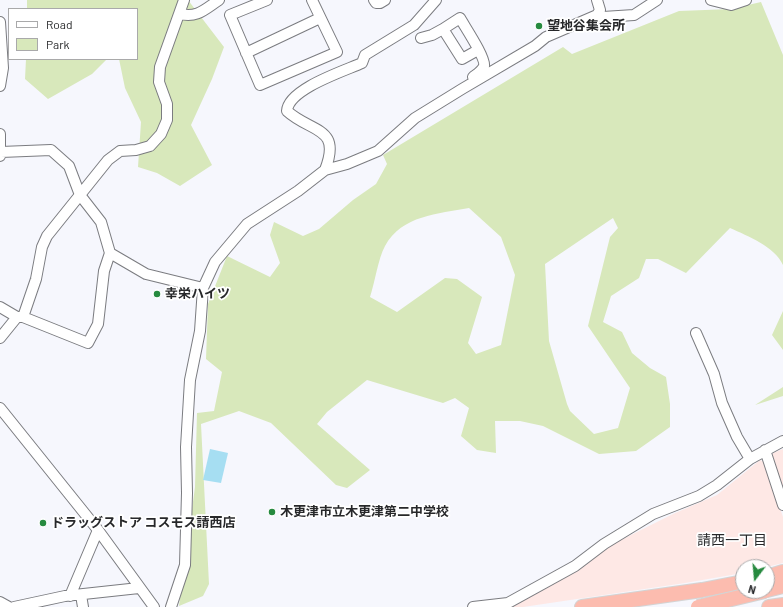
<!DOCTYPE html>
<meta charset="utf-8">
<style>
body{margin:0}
#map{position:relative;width:783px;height:607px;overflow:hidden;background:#f6f7fd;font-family:Barlow,sans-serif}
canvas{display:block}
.legend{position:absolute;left:8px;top:8px;width:130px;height:52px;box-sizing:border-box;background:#fff;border:1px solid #a9a9aa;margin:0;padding:5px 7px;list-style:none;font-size:12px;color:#27282a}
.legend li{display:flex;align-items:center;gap:8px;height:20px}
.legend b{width:20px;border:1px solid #a9a9aa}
.north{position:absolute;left:735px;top:559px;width:40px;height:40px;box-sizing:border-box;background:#fff;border:1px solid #a9a9aa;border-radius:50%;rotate:196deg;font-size:11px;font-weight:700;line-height:16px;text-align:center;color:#27282a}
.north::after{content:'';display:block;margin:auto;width:14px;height:18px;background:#268a3f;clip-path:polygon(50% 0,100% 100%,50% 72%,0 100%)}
</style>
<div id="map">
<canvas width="783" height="607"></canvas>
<ul class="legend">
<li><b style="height:5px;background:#fff"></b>Road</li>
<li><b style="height:11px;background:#d8e8bb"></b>Park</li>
</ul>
<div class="north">N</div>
</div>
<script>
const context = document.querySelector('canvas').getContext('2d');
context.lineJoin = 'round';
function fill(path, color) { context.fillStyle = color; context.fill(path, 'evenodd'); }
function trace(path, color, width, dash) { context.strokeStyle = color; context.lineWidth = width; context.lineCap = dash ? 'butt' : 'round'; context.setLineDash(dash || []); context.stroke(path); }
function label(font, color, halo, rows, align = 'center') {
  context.font = font + ' Barlow,"Noto Sans JP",sans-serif'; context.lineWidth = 3.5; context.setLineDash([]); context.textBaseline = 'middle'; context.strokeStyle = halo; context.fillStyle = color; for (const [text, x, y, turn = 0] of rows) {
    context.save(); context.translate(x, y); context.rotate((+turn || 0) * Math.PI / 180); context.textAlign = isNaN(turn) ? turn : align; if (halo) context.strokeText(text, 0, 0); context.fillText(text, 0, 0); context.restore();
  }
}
fill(new Path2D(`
 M 783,449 L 783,495 L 771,457 L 773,453 Z
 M 760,460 L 764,462 L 783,517 L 783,563 L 767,567 L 743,567 L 743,573 L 685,583 L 523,607 L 507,607 L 605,548 L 673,514 L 717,495 Z`), '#fee8e5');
fill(new Path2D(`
 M 27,0 L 188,0 L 224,47 L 212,79 L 191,125 L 212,165 L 180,186 L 157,173 L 138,167 L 141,122 L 125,88 L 119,59 L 137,59 L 137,9 L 27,9 Z
 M 761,2 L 783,55 L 783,265 C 775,247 748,236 730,228 L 686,273 L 658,259 L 646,259 L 639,278 L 611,296 L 603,322 L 622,332 L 632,353 L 650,368 L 666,377 L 670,404 L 670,427 L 636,451 L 599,454 L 543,426 L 520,421 L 495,421 L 496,453 L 477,450 L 461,436 L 469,408 L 455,398 L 443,403 L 367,380 L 327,412 L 317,424 L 370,470 L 347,488 L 336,485 L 271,423 L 239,411 L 201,424 L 209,584 L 203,596 L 179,606 L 195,487 L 197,413 L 214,411 L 222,372 L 206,359 L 208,304 L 227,256 L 270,277 L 280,263 L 270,235 L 274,222 L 303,236 L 319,229 L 353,200 L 376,184 L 387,164 L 383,155 L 563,47 L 572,54 L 679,11 L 731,9 ZM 469,208 L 501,237 L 515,275 L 501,345 L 476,354 L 468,343 L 482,297 L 457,279 L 445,278 L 397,312 L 370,297 C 375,282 378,259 385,246 C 402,215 438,214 469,208 ZM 613,218 L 618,228 L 610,237 L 588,326 L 630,388 L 618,428 L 594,434 L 570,411 L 567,404 L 549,341 L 545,264 Z
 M 26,59 L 107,59 L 92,74 L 48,99 L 25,79 Z
 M 783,311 L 783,350 L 772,335 Z
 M 783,387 L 783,396 L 755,405 Z`), '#d8e8bb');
fill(new Path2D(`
 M 210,449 L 228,453 L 221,483 L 203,480 Z`), '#a6def2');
const minor = new Path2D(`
 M 267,0 L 230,15 L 260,85 L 337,52 L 312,0
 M 374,0 L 376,3 L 380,3 L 385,0
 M 711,0 L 731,5 L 746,0
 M 180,14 C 198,18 205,9 219,0
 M 597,15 L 603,17 L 634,15 L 657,0
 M 0,22 L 3,68 L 0,86
 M 421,38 L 432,35 L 443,29
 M 246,53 L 320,18
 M 473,77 C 477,74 482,71 484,66 C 486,58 465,27 460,18 L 443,29 L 462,59 L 478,50
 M 0,134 L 0,156
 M 1,152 L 51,150 L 69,166 L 80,195 L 101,222 L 110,253
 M 325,170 C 342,126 311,133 287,111 C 288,89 344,71 362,63 L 365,55 L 414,25 L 436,0
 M 0,307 L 17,317 L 23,317 L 88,343 L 98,324 L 104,271 L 110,253 L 146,274 L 203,288
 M 23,317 L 36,279 L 42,247 L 47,236 L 108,160 L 120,151 L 136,150 L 150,146 L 161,134 L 167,120 L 167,104 L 159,82 L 160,67 L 184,0
 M 696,333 L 714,374 L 722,403 L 737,437 L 750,459
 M 0,338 L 17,317
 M 0,408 L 98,530 L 154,607
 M 765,450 L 783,505
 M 81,595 L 83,607
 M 70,596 L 98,530
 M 0,602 L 9,607
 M 14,607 L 65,596 L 139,588
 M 171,607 L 185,565 L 187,493 L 186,447 L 190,380 L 200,331 L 203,288 L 215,262 L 247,224 L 298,191 L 325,170 L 347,164 L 378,151 L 415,118 L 462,89 L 535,46 L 546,37 L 597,15 L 600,10 L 597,0
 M 473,607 L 508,603 L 575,566 L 604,544 L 653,514 L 699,496 L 717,485 L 750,459 L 783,441`);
const highway = new Path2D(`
 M 767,577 L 783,572
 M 767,590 L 783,586
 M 582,607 L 702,590 L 743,582
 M 769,607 L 783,605`);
trace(minor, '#7b7c80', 12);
trace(highway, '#d4d4d4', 16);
trace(minor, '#fff', 10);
trace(highway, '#fcbcaf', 14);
const highwayBridge = new Path2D(`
 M 698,607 L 765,591`);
trace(highwayBridge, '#d4d4d4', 16, []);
trace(highwayBridge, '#fcbcaf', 14);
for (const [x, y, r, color] of [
 [539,26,4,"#268a3f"],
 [157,294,4,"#268a3f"],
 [272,512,4,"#268a3f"],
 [43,523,4,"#268a3f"]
]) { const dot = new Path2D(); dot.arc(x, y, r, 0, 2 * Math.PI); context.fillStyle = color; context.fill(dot); trace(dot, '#fff', 1.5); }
label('bold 13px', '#27282a', '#fff', [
 ["望地谷集会所",547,26],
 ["幸栄ハイツ",165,294],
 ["木更津市立木更津第二中学校",280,512],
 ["ドラッグストア コスモス請西店",51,523]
], 'left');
label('14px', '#27282a', '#fff', [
 ["請西一丁目",732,540]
]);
</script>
